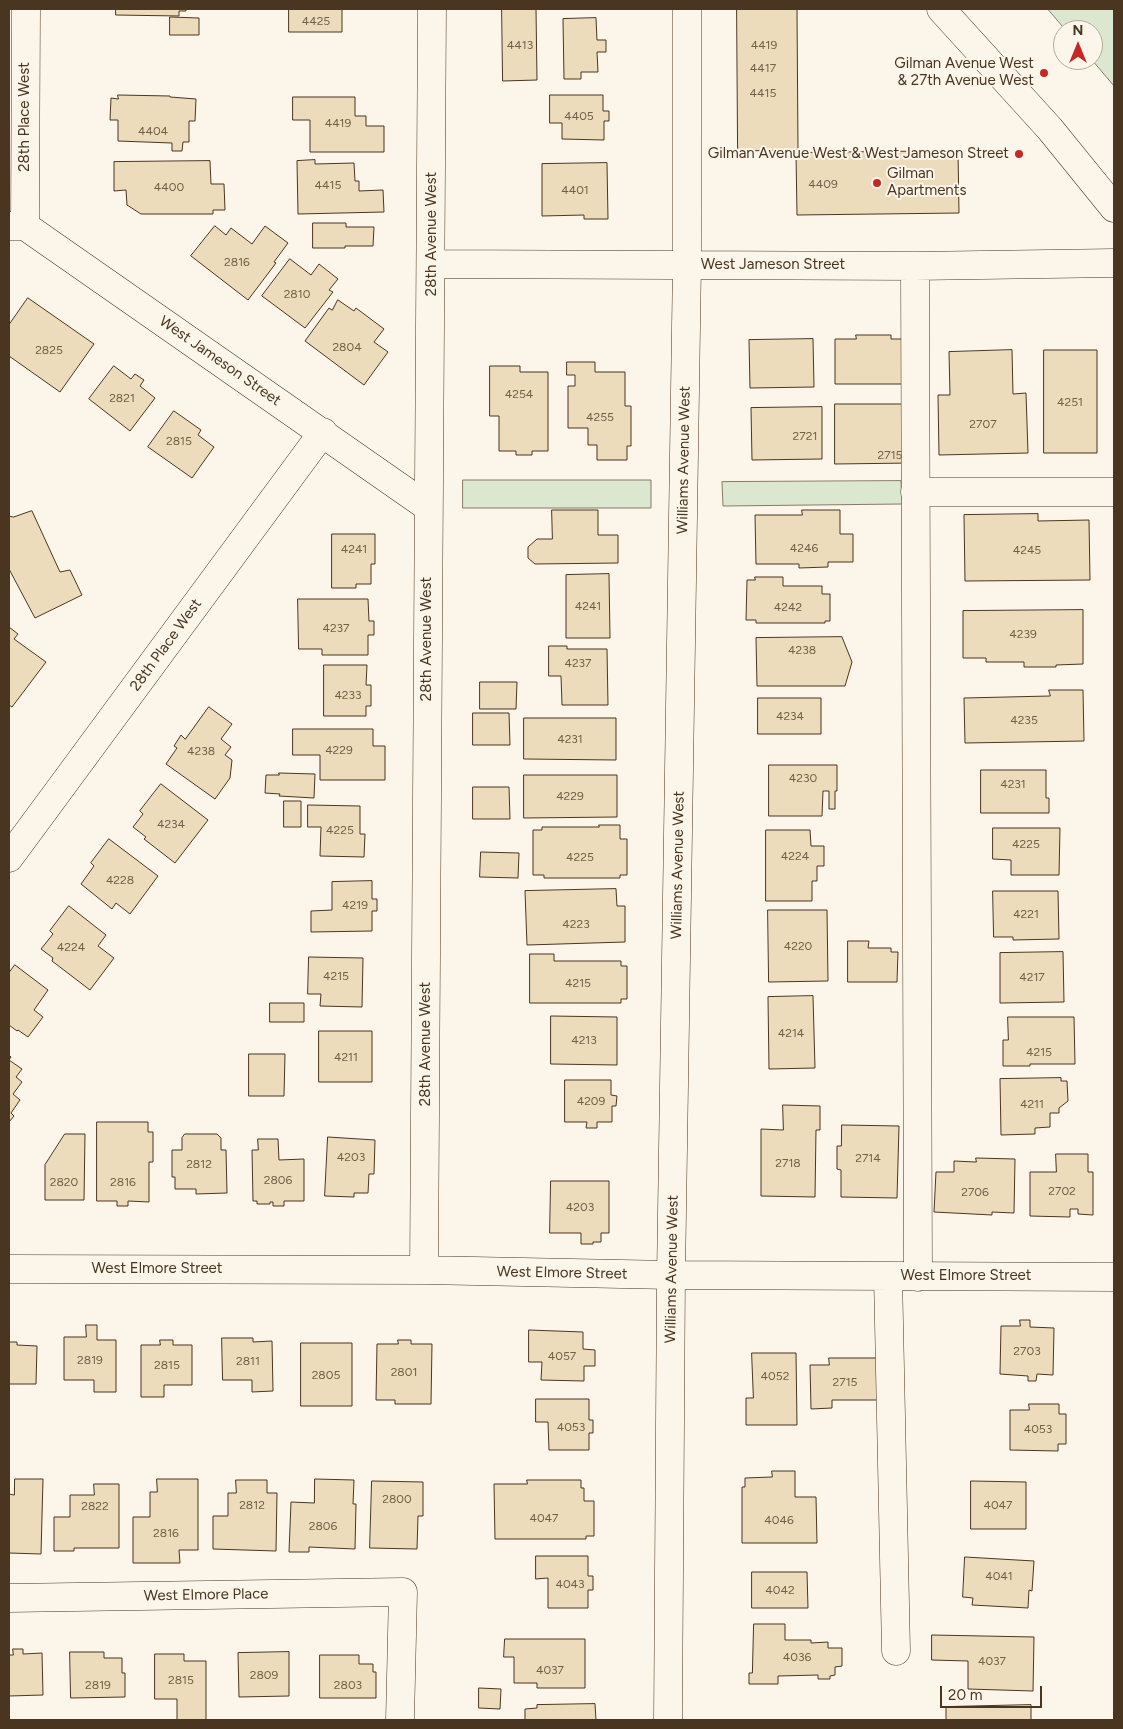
<!DOCTYPE html>
<style>
body{margin:0}
#map{position:relative;width:1123px;height:1729px;overflow:hidden;background:#fbf6e9;font-family:Figtree,sans-serif}
canvas{display:block}
.frame{position:absolute;inset:0;border:10px solid #4a3520;pointer-events:none}
.north{position:absolute;left:1053px;top:20px;width:50px;height:50px;box-sizing:border-box;background:#fbf6e9;border:1px solid #b4a999;border-radius:50%;rotate:0deg;font-size:14px;font-weight:700;line-height:20px;text-align:center;color:#4a3520}
.north::after{content:'';display:block;margin:auto;width:18px;height:22px;background:#c62828;clip-path:polygon(50% 0,100% 100%,50% 72%,0 100%)}
.scale{position:absolute;left:940px;top:1686px;width:102px;height:22px;box-sizing:border-box;border:2px solid #4a3520;border-top:0;padding-left:6px;font-size:15px;line-height:18px;white-space:nowrap;color:#4a3520;-webkit-text-stroke:4px #fbf6e9;paint-order:stroke}
</style>
<div id="map">
<canvas width="1123" height="1729"></canvas>
<div class="frame"></div>
<div class="north">N</div>
<div class="scale">20 m</div>
</div>
<script>
const context = document.querySelector('canvas').getContext('2d');
context.lineJoin = 'round';
function fill(path, color) { context.fillStyle = color; context.fill(path, 'evenodd'); }
function trace(path, color, width, dash) { context.strokeStyle = color; context.lineWidth = width; context.lineCap = dash ? 'butt' : 'round'; context.setLineDash(dash || []); context.stroke(path); }
function label(font, color, halo, rows, align = 'center') {
  context.font = font + ' Figtree,sans-serif'; context.lineWidth = 4; context.setLineDash([]); context.textBaseline = 'middle'; context.strokeStyle = halo; context.fillStyle = color; for (const [text, x, y, turn = 0] of rows) {
    context.save(); context.translate(x, y); context.rotate((+turn || 0) * Math.PI / 180); context.textAlign = isNaN(turn) ? turn : align; if (halo) context.strokeText(text, 0, 0); context.fillText(text, 0, 0); context.restore();
  }
}
const green = new Path2D(`
 M 1048,9 L 1114,9 L 1114,86 L 1092,60 L 1093,30 L 1066,30 Z
 M 463,480 L 651,480 L 651,508 L 463,508 Z
 M 901,481 L 902,504 L 723,506 L 722,482 Z`);
fill(green, '#dce7d0');
trace(green, '#887966', 1);
const building = new Path2D(`
 M 116,9 L 186,9 L 186,11 L 179,11 L 179,16 L 116,15 Z
 M 289,9 L 342,9 L 342,32 L 289,32 Z
 M 502,9 L 536,9 L 537,80 L 503,81 Z
 M 737,9 L 797,9 L 798,150 L 738,151 Z
 M 170,17 L 199,18 L 199,35 L 170,35 Z
 M 596,18 L 597,40 L 606,40 L 606,52 L 597,52 L 598,72 L 581,72 L 581,79 L 564,79 L 563,19 Z
 M 118,95 L 170,96 L 170,97 L 196,99 L 195,121 L 189,121 L 189,142 L 183,142 L 182,151 L 172,151 L 172,143 L 118,141 L 118,120 L 110,120 L 111,98 L 118,99 Z
 M 550,95 L 603,95 L 603,111 L 609,111 L 609,121 L 604,121 L 604,140 L 562,139 L 562,123 L 550,123 Z
 M 293,97 L 355,97 L 355,116 L 366,116 L 366,126 L 384,126 L 384,152 L 310,152 L 310,120 L 293,120 Z
 M 958,151 L 959,213 L 797,215 L 796,153 Z
 M 315,160 L 315,164 L 354,163 L 355,181 L 359,181 L 359,191 L 383,190 L 384,212 L 298,214 L 297,161 Z
 M 210,161 L 211,184 L 224,184 L 225,210 L 213,210 L 213,214 L 141,214 L 127,205 L 126,190 L 114,191 L 114,162 Z
 M 607,163 L 608,219 L 584,219 L 584,215 L 542,216 L 542,164 Z
 M 313,223 L 346,223 L 346,227 L 374,227 L 373,246 L 345,246 L 345,248 L 313,248 Z
 M 215,226 L 226,235 L 231,228 L 252,244 L 265,226 L 288,243 L 274,262 L 276,263 L 248,300 L 191,256 Z
 M 290,259 L 311,275 L 319,264 L 338,279 L 329,290 L 333,292 L 305,328 L 262,296 Z
 M 28,298 L 94,344 L 60,392 L 9,356 L 9,325 Z
 M 338,300 L 354,311 L 356,308 L 384,329 L 374,342 L 388,352 L 364,385 L 305,341 L 329,308 L 332,310 Z
 M 856,335 L 891,335 L 891,339 L 912,339 L 912,384 L 835,384 L 835,339 L 856,339 Z
 M 813,339 L 814,387 L 750,388 L 749,340 Z
 M 1012,350 L 1013,394 L 1026,393 L 1028,453 L 939,455 L 938,395 L 950,395 L 949,352 Z
 M 1044,350 L 1097,350 L 1097,453 L 1044,453 Z
 M 567,362 L 595,362 L 595,372 L 625,372 L 625,406 L 631,406 L 631,446 L 627,446 L 627,460 L 597,460 L 597,445 L 588,445 L 588,428 L 568,428 L 568,386 L 575,386 L 575,375 L 567,375 Z
 M 114,366 L 131,379 L 135,374 L 144,380 L 140,386 L 155,398 L 130,431 L 89,399 Z
 M 490,366 L 520,366 L 520,372 L 548,372 L 548,451 L 532,451 L 532,455 L 516,455 L 516,451 L 499,451 L 499,416 L 490,416 Z
 M 835,404 L 912,404 L 912,463 L 835,464 Z
 M 822,407 L 822,459 L 752,460 L 751,408 Z
 M 174,411 L 201,430 L 198,435 L 214,447 L 192,478 L 148,447 Z
 M 552,510 L 598,510 L 598,535 L 618,535 L 618,563 L 535,564 L 528,558 L 528,547 L 537,539 L 552,539 Z
 M 802,510 L 840,510 L 840,534 L 853,534 L 853,562 L 828,562 L 828,567 L 799,568 L 799,564 L 756,564 L 755,515 L 802,515 Z
 M 32,511 L 60,572 L 70,570 L 82,595 L 35,618 L 9,569 L 9,516 L 13,517 Z
 M 1038,514 L 1038,521 L 1089,520 L 1090,580 L 965,581 L 964,515 Z
 M 332,534 L 375,534 L 375,564 L 371,564 L 371,584 L 356,584 L 356,588 L 332,588 Z
 M 609,574 L 610,638 L 566,638 L 566,575 Z
 M 755,577 L 783,577 L 783,586 L 822,586 L 822,594 L 830,594 L 830,621 L 825,621 L 825,623 L 756,623 L 756,620 L 746,620 L 747,580 L 755,580 Z
 M 298,599 L 368,599 L 369,621 L 374,621 L 374,635 L 368,635 L 368,655 L 322,655 L 322,649 L 299,649 Z
 M 1083,610 L 1083,664 L 1056,665 L 1056,667 L 1024,667 L 1024,662 L 986,662 L 986,658 L 963,658 L 963,611 Z
 M 9,627 L 18,634 L 14,639 L 46,662 L 12,707 L 9,705 Z
 M 842,637 L 852,662 L 845,686 L 757,686 L 756,638 Z
 M 549,646 L 567,646 L 567,649 L 607,649 L 608,705 L 562,705 L 561,676 L 549,676 Z
 M 324,665 L 367,665 L 366,685 L 371,685 L 371,706 L 366,706 L 366,716 L 324,716 Z
 M 480,682 L 517,682 L 516,709 L 480,709 Z
 M 1049,690 L 1083,690 L 1084,741 L 965,743 L 964,698 L 1050,696 Z
 M 758,698 L 821,698 L 821,734 L 758,734 Z
 M 209,707 L 232,724 L 221,739 L 231,747 L 225,755 L 232,760 L 230,778 L 215,799 L 166,764 L 177,748 L 174,746 L 181,735 L 185,739 Z
 M 473,713 L 509,713 L 510,745 L 473,745 Z
 M 524,718 L 616,718 L 616,760 L 524,759 Z
 M 293,729 L 373,729 L 373,746 L 385,746 L 385,780 L 320,780 L 320,755 L 293,755 Z
 M 769,765 L 837,765 L 837,791 L 835,791 L 835,809 L 829,809 L 829,791 L 823,791 L 822,816 L 769,816 Z
 M 981,770 L 1046,770 L 1046,798 L 1049,798 L 1049,813 L 981,813 Z
 M 279,773 L 315,774 L 314,798 L 279,796 L 280,794 L 265,793 L 266,775 L 279,775 Z
 M 524,775 L 617,775 L 617,817 L 524,818 Z
 M 161,784 L 208,820 L 175,863 L 144,839 L 146,837 L 133,827 L 143,814 L 140,811 Z
 M 473,787 L 509,787 L 510,819 L 473,819 Z
 M 284,801 L 301,801 L 301,827 L 284,827 Z
 M 308,805 L 360,806 L 360,834 L 365,834 L 364,857 L 320,856 L 321,827 L 308,827 Z
 M 599,825 L 620,825 L 620,839 L 627,839 L 627,875 L 620,875 L 620,878 L 544,878 L 544,875 L 533,875 L 533,830 L 542,830 L 542,827 L 599,827 Z
 M 993,828 L 1060,828 L 1059,875 L 1011,875 L 1011,860 L 993,859 Z
 M 766,830 L 810,830 L 811,846 L 824,846 L 824,866 L 817,866 L 817,881 L 812,881 L 812,901 L 766,901 Z
 M 109,839 L 158,876 L 130,914 L 116,903 L 112,909 L 81,884 L 94,866 L 91,863 Z
 M 481,852 L 519,853 L 518,878 L 480,877 Z
 M 372,881 L 372,899 L 377,899 L 377,911 L 372,911 L 372,931 L 311,932 L 311,911 L 332,910 L 332,882 Z
 M 616,889 L 617,906 L 625,906 L 625,942 L 527,945 L 525,891 Z
 M 993,891 L 1058,891 L 1059,939 L 1013,940 L 1013,937 L 994,937 Z
 M 69,906 L 106,935 L 98,946 L 114,958 L 90,990 L 52,961 L 53,958 L 41,949 L 53,934 L 50,931 Z
 M 768,910 L 827,910 L 828,981 L 769,982 Z
 M 848,941 L 869,941 L 868,948 L 891,948 L 891,952 L 898,952 L 897,982 L 848,982 Z
 M 1063,952 L 1064,1002 L 1000,1003 L 1000,953 Z
 M 530,954 L 554,954 L 554,961 L 621,961 L 621,966 L 627,966 L 627,999 L 621,999 L 621,1003 L 530,1003 Z
 M 309,957 L 363,958 L 362,1007 L 320,1006 L 321,994 L 308,994 Z
 M 15,965 L 48,990 L 34,1010 L 43,1017 L 28,1037 L 18,1030 L 17,1031 L 9,1025 L 9,973 Z
 M 813,996 L 815,1068 L 769,1069 L 768,997 Z
 M 270,1003 L 304,1003 L 304,1022 L 270,1022 Z
 M 551,1016 L 617,1017 L 617,1065 L 551,1064 Z
 M 1008,1017 L 1074,1017 L 1075,1064 L 1030,1064 L 1030,1066 L 1003,1066 L 1003,1040 L 1008,1040 Z
 M 319,1031 L 372,1031 L 372,1082 L 319,1082 Z
 M 249,1054 L 285,1054 L 284,1096 L 249,1096 Z
 M 9,1055 L 11,1057 L 9,1060 L 22,1069 L 16,1077 L 22,1082 L 13,1094 L 20,1100 L 11,1113 L 14,1116 L 9,1122 Z
 M 1061,1078 L 1061,1081 L 1067,1081 L 1068,1101 L 1059,1108 L 1059,1113 L 1050,1113 L 1050,1127 L 1035,1128 L 1035,1134 L 1001,1135 L 1000,1079 Z
 M 565,1080 L 611,1080 L 611,1095 L 617,1096 L 616,1106 L 612,1106 L 612,1122 L 597,1122 L 597,1128 L 586,1128 L 587,1122 L 565,1122 Z
 M 783,1105 L 820,1106 L 820,1130 L 816,1130 L 815,1197 L 761,1196 L 761,1129 L 783,1130 Z
 M 97,1122 L 148,1122 L 148,1132 L 153,1132 L 153,1162 L 149,1162 L 149,1202 L 128,1201 L 128,1206 L 117,1206 L 117,1201 L 97,1201 Z
 M 842,1125 L 899,1126 L 897,1198 L 841,1197 L 841,1170 L 837,1169 L 837,1146 L 841,1146 Z
 M 65,1134 L 85,1134 L 84,1200 L 45,1200 L 45,1165 Z
 M 185,1134 L 217,1134 L 221,1138 L 221,1150 L 226,1150 L 227,1193 L 196,1194 L 196,1189 L 175,1189 L 175,1177 L 172,1177 L 172,1150 L 182,1150 L 182,1138 Z
 M 328,1137 L 375,1140 L 374,1174 L 369,1174 L 368,1193 L 354,1193 L 354,1197 L 325,1196 Z
 M 258,1139 L 278,1139 L 279,1160 L 304,1159 L 304,1201 L 284,1201 L 284,1206 L 273,1206 L 273,1202 L 270,1202 L 270,1204 L 257,1204 L 257,1201 L 253,1201 L 252,1150 L 258,1150 Z
 M 1056,1154 L 1088,1154 L 1088,1172 L 1093,1172 L 1093,1215 L 1078,1214 L 1078,1209 L 1070,1209 L 1070,1217 L 1030,1216 L 1030,1172 L 1056,1172 Z
 M 976,1158 L 1015,1159 L 1014,1213 L 992,1212 L 992,1215 L 934,1212 L 936,1172 L 954,1172 L 954,1161 L 976,1162 Z
 M 551,1181 L 609,1181 L 609,1233 L 601,1233 L 601,1242 L 593,1242 L 593,1244 L 581,1244 L 581,1233 L 550,1233 Z
 M 1020,1320 L 1030,1320 L 1030,1327 L 1054,1328 L 1053,1375 L 1037,1374 L 1036,1381 L 1028,1381 L 1028,1376 L 1000,1374 L 1001,1326 L 1020,1326 Z
 M 86,1325 L 97,1325 L 97,1340 L 116,1340 L 116,1392 L 94,1392 L 94,1380 L 64,1380 L 64,1337 L 86,1337 Z
 M 529,1330 L 583,1332 L 583,1349 L 595,1350 L 595,1366 L 584,1366 L 584,1381 L 541,1380 L 542,1362 L 529,1362 Z
 M 222,1338 L 253,1338 L 253,1342 L 272,1341 L 273,1391 L 252,1392 L 252,1380 L 223,1380 Z
 M 160,1340 L 173,1340 L 173,1345 L 192,1345 L 192,1385 L 164,1385 L 164,1397 L 141,1397 L 141,1345 L 160,1345 Z
 M 398,1340 L 411,1340 L 411,1344 L 432,1344 L 431,1404 L 395,1404 L 395,1400 L 376,1400 L 377,1344 L 398,1344 Z
 M 9,1342 L 17,1342 L 17,1345 L 37,1346 L 36,1384 L 9,1384 Z
 M 301,1343 L 352,1343 L 352,1406 L 301,1406 Z
 M 752,1353 L 796,1353 L 797,1425 L 746,1425 L 746,1398 L 753,1398 Z
 M 829,1358 L 879,1358 L 879,1400 L 832,1400 L 832,1408 L 811,1409 L 810,1365 L 829,1365 Z
 M 536,1399 L 589,1399 L 589,1420 L 593,1420 L 593,1433 L 589,1433 L 589,1450 L 549,1450 L 548,1422 L 536,1422 Z
 M 1029,1404 L 1059,1404 L 1059,1414 L 1066,1414 L 1066,1444 L 1058,1444 L 1058,1451 L 1010,1450 L 1010,1410 L 1029,1410 Z
 M 772,1471 L 795,1471 L 795,1497 L 816,1497 L 817,1543 L 742,1543 L 742,1487 L 745,1487 L 745,1478 L 772,1477 Z
 M 15,1479 L 43,1479 L 41,1554 L 9,1553 L 9,1494 L 14,1495 Z
 M 157,1479 L 198,1479 L 198,1550 L 179,1550 L 180,1563 L 133,1563 L 133,1517 L 150,1517 L 150,1492 L 157,1492 Z
 M 315,1479 L 354,1480 L 353,1504 L 356,1504 L 355,1549 L 309,1547 L 309,1552 L 289,1552 L 291,1502 L 314,1503 Z
 M 236,1480 L 267,1480 L 267,1493 L 277,1493 L 276,1551 L 213,1549 L 213,1516 L 228,1516 L 228,1493 L 236,1493 Z
 M 527,1480 L 581,1480 L 581,1488 L 584,1488 L 584,1501 L 594,1501 L 594,1536 L 586,1536 L 586,1539 L 495,1539 L 494,1484 L 527,1484 Z
 M 372,1481 L 423,1482 L 423,1516 L 418,1516 L 417,1549 L 370,1548 Z
 M 971,1481 L 1026,1482 L 1026,1529 L 971,1529 Z
 M 94,1484 L 119,1484 L 119,1548 L 74,1548 L 74,1551 L 54,1551 L 54,1517 L 70,1517 L 70,1495 L 94,1495 Z
 M 536,1556 L 588,1556 L 588,1576 L 593,1576 L 593,1590 L 588,1590 L 588,1608 L 548,1608 L 548,1578 L 536,1579 Z
 M 965,1557 L 1034,1561 L 1032,1591 L 1029,1590 L 1028,1608 L 972,1605 L 973,1598 L 963,1597 Z
 M 752,1572 L 807,1572 L 808,1608 L 752,1608 Z
 M 754,1624 L 785,1624 L 785,1640 L 811,1640 L 811,1643 L 828,1642 L 828,1648 L 842,1648 L 842,1666 L 835,1667 L 835,1675 L 830,1676 L 830,1679 L 818,1679 L 818,1675 L 778,1676 L 778,1684 L 749,1684 L 749,1673 L 752,1673 Z
 M 932,1635 L 1034,1637 L 1033,1691 L 968,1689 L 968,1661 L 932,1660 Z
 M 505,1639 L 585,1639 L 585,1688 L 537,1688 L 537,1683 L 514,1683 L 514,1657 L 504,1657 Z
 M 13,1649 L 23,1649 L 23,1654 L 42,1653 L 43,1695 L 9,1696 L 9,1655 L 13,1655 Z
 M 70,1652 L 104,1652 L 104,1658 L 122,1658 L 122,1673 L 125,1673 L 125,1697 L 71,1698 Z
 M 289,1652 L 289,1696 L 239,1697 L 238,1653 Z
 M 155,1654 L 184,1654 L 184,1661 L 206,1661 L 206,1720 L 177,1720 L 177,1699 L 155,1699 Z
 M 320,1655 L 359,1655 L 359,1664 L 373,1664 L 373,1672 L 376,1672 L 376,1698 L 320,1698 Z
 M 479,1688 L 501,1689 L 500,1709 L 479,1708 Z
 M 595,1704 L 596,1720 L 525,1720 L 525,1709 L 537,1708 L 537,1705 Z
 M 1031,1705 L 1031,1720 L 946,1720 L 946,1707 Z`);
fill(building, '#ecdcbc');
trace(building, '#4a3520', 1);
const minor = new Path2D(`
 M 9,226 L 25,226 L 428,507
 M 25,226 L 26,9
 M 432,264 L 915,266 L 1114,263
 M 915,266 L 918,1277
 M 915,492 L 1114,492
 M 9,858 L 323,432
 M 9,1269 L 424,1270 L 671,1275 L 1114,1277
 M 424,1270 L 432,9
 M 888,1276 L 896,1651
 M 9,1598 L 403,1592 L 400,1720
 M 668,1720 L 671,1275 L 687,264 L 687,9`);
const major = new Path2D(`
 M 941,9 L 1050,129 L 1114,208`);
trace(minor, '#4a3520', 29);
trace(major, '#4a3520', 29);
trace(minor, '#fbf6e9', 28);
trace(major, '#fbf6e9', 28);
for (const [x, y, r, color] of [
 [1044,73,5,"#c62828"],
 [1019,154,5,"#c62828"],
 [877,183,5,"#c62828"]
]) { const dot = new Path2D(); dot.arc(x, y, r, 0, 2 * Math.PI); context.fillStyle = color; context.fill(dot); trace(dot, '#fbf6e9', 2); }
label('12px', '#725f47', null, [
 ["4425",316,21],
 ["4413",520,45],
 ["4419",764,45],
 ["4417",763,68],
 ["4415",763,93],
 ["4405",579,116],
 ["4419",338,123],
 ["4404",153,131],
 ["4409",823,184],
 ["4415",328,185],
 ["4400",169,187],
 ["4401",575,190],
 ["2816",237,262],
 ["2810",297,294],
 ["2804",347,347],
 ["2825",49,350],
 ["4254",519,394],
 ["2821",122,398],
 ["4251",1070,402],
 ["4255",600,417],
 ["2707",983,424],
 ["2721",805,436],
 ["2815",179,441],
 ["2715",890,455],
 ["4246",804,548],
 ["4241",354,549],
 ["4245",1027,550],
 ["4241",588,606],
 ["4242",788,607],
 ["4237",336,628],
 ["4239",1023,634],
 ["4238",802,650],
 ["4237",578,663],
 ["4233",348,695],
 ["4234",790,716],
 ["4235",1024,720],
 ["4231",570,739],
 ["4229",339,750],
 ["4238",201,751],
 ["4230",803,778],
 ["4231",1013,784],
 ["4229",570,796],
 ["4234",171,824],
 ["4225",340,830],
 ["4225",1026,844],
 ["4224",795,856],
 ["4225",580,857],
 ["4228",120,880],
 ["4219",355,905],
 ["4221",1026,914],
 ["4223",576,924],
 ["4220",798,946],
 ["4224",71,947],
 ["4215",336,976],
 ["4217",1032,977],
 ["4215",578,983],
 ["4214",791,1033],
 ["4213",584,1040],
 ["4215",1039,1052],
 ["4211",346,1057],
 ["4209",591,1101],
 ["4211",1032,1104],
 ["4203",351,1157],
 ["2714",868,1158],
 ["2718",788,1163],
 ["2812",199,1164],
 ["2806",278,1180],
 ["2820",64,1182],
 ["2816",123,1182],
 ["2702",1062,1191],
 ["2706",975,1192],
 ["4203",580,1207],
 ["2703",1027,1351],
 ["4057",562,1356],
 ["2819",90,1360],
 ["2811",248,1361],
 ["2815",167,1365],
 ["2801",404,1372],
 ["2805",326,1375],
 ["4052",775,1376],
 ["2715",845,1382],
 ["4053",571,1427],
 ["4053",1038,1429],
 ["2800",397,1499],
 ["2812",252,1505],
 ["4047",998,1505],
 ["2822",95,1506],
 ["4047",544,1518],
 ["4046",779,1520],
 ["2806",323,1526],
 ["2816",166,1533],
 ["4041",999,1576],
 ["4043",570,1584],
 ["4042",780,1590],
 ["4036",797,1657],
 ["4037",992,1661],
 ["4037",550,1670],
 ["2809",264,1675],
 ["2815",181,1680],
 ["2819",98,1685],
 ["2803",348,1685]
]);
label('15px', '#4a3520', '#fbf6e9', [
 ["Gilman Avenue West",1034,64],
 ["& 27th Avenue West",1034,81],
 ["Gilman Avenue West & West Jameson Street",1009,154],
 ["Gilman",887,174,"left"],
 ["Apartments",887,191,"left"]
], 'right');
label('15px', '#4a3520', '#fbf6e9', [
 ["28th Place West",25,117,-90],
 ["28th Avenue West",432,234,-90],
 ["West Jameson Street",773,265],
 ["West Jameson Street",220,361,35],
 ["Williams Avenue West",684,460,-89],
 ["28th Avenue West",427,639,-90],
 ["28th Place West",166,645,-54],
 ["Williams Avenue West",678,865,-89],
 ["28th Avenue West",426,1044,-90],
 ["West Elmore Street",157,1269],
 ["Williams Avenue West",672,1269,-89],
 ["West Elmore Street",562,1273,1],
 ["West Elmore Street",966,1276],
 ["West Elmore Place",206,1595,-1]
]);
</script>
